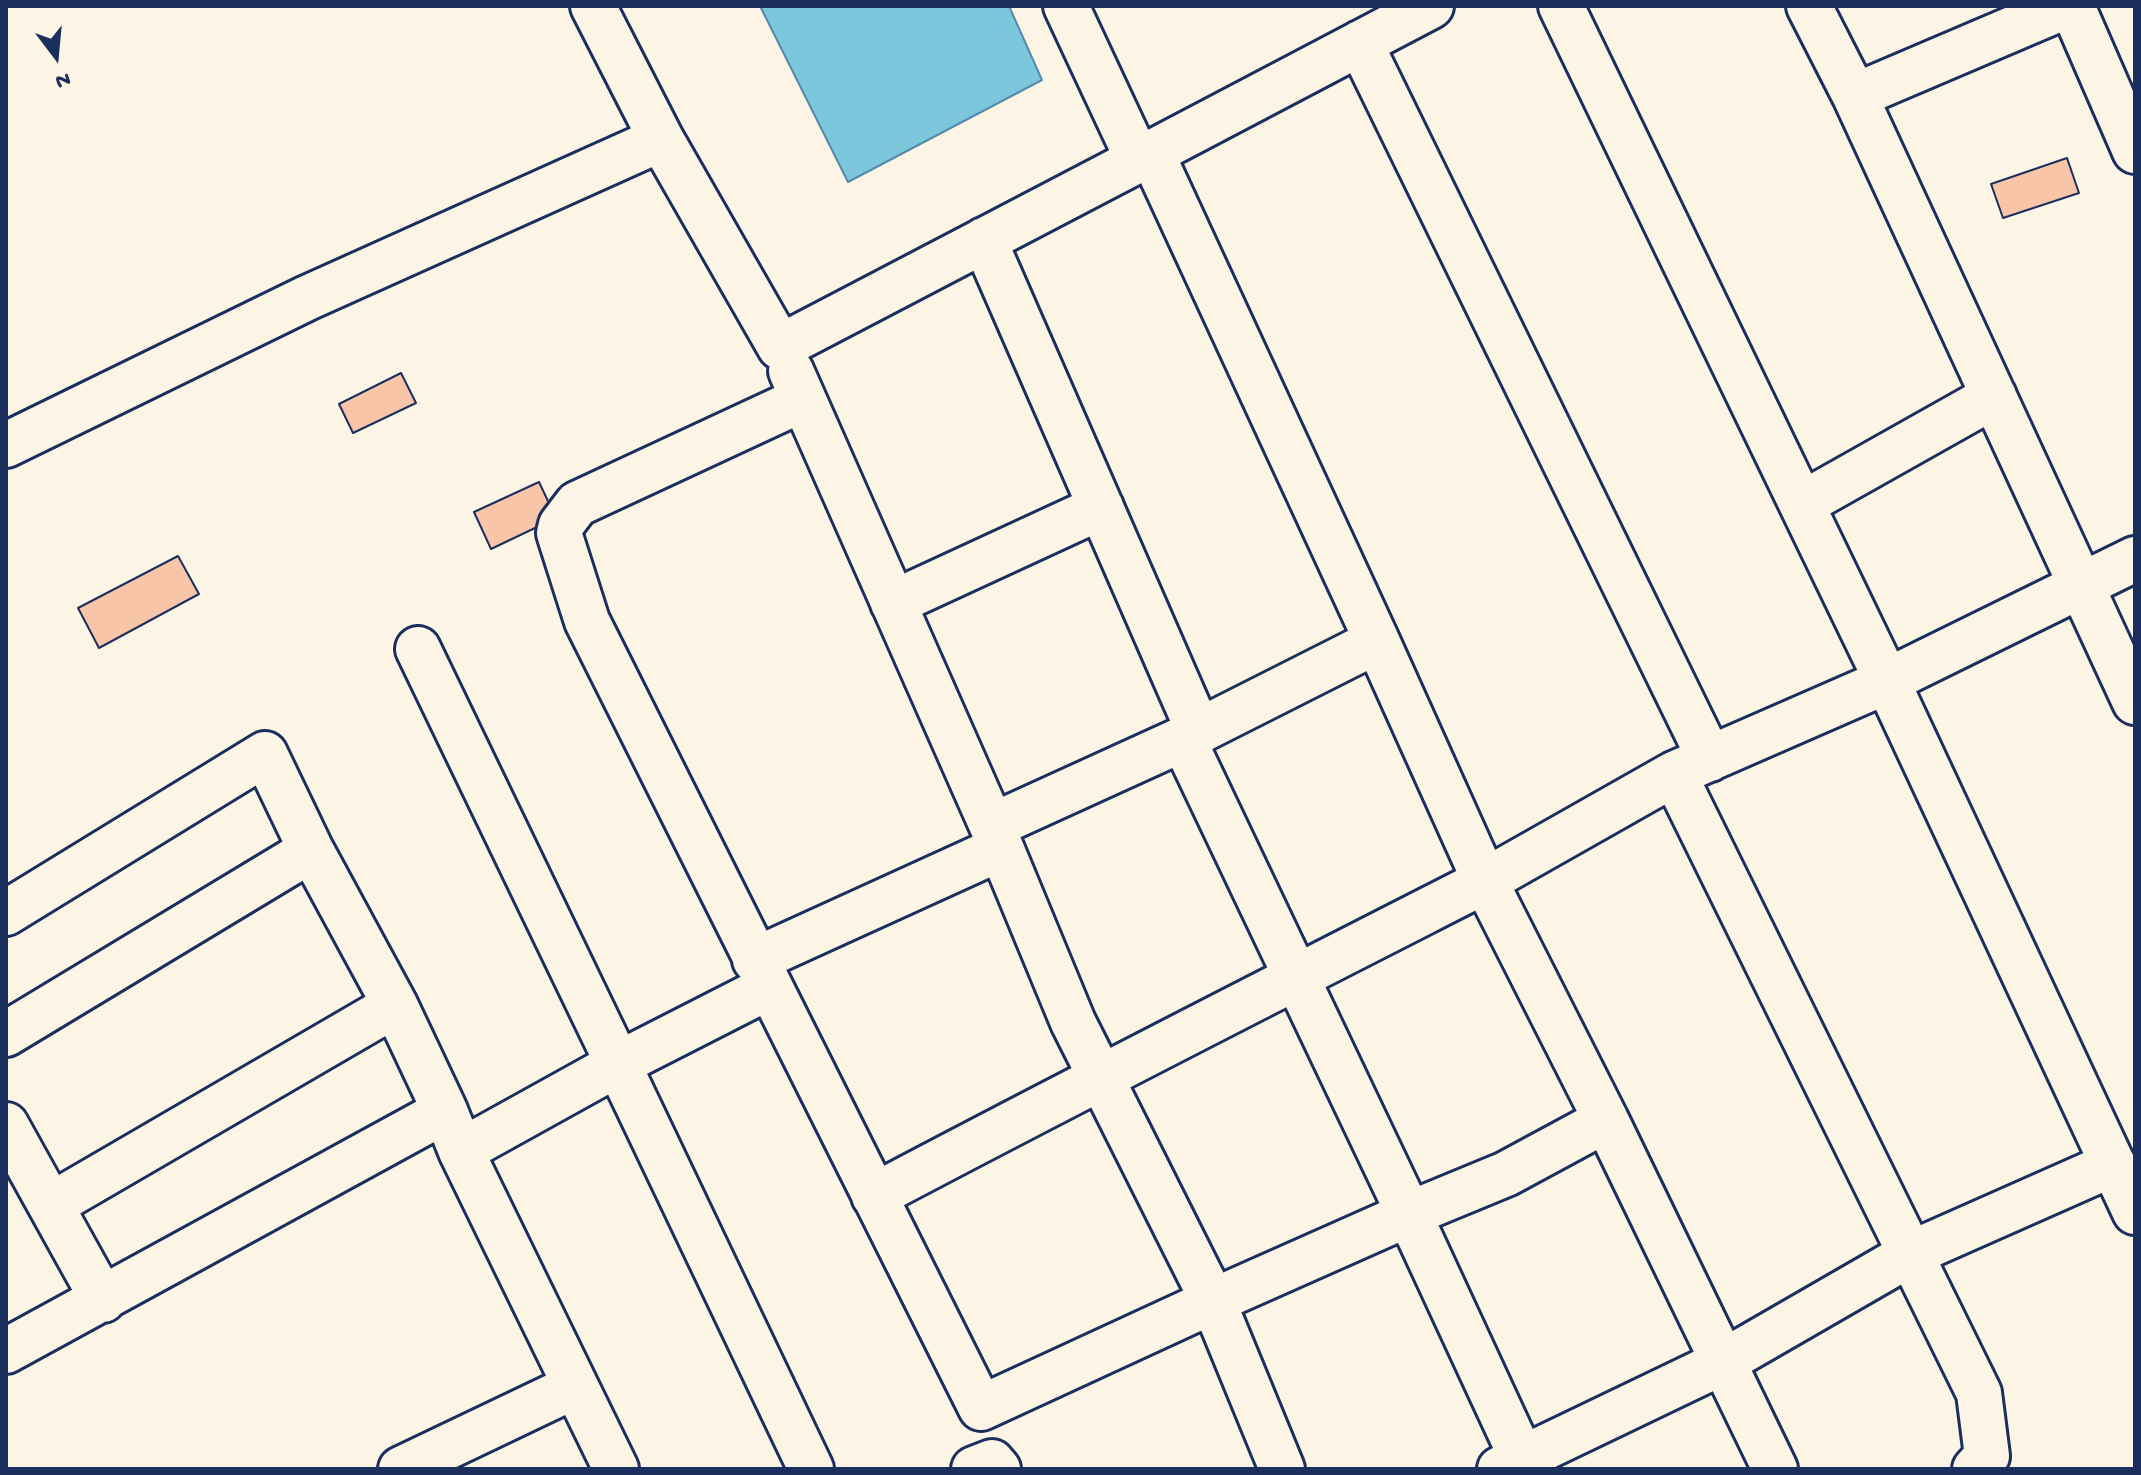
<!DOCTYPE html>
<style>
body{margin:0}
#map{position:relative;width:2141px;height:1475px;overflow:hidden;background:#fcf5e5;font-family:"Gochi Hand",sans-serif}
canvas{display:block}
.frame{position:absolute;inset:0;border:8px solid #1b2f5e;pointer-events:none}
.north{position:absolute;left:16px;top:16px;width:80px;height:80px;-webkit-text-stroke:6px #fcf5e5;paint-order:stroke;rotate:164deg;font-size:22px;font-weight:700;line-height:32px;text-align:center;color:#1b2f5e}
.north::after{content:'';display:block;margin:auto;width:28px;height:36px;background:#1b2f5e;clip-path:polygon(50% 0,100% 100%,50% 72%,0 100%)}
</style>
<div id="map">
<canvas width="2141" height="1475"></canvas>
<div class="frame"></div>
<div class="north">N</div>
</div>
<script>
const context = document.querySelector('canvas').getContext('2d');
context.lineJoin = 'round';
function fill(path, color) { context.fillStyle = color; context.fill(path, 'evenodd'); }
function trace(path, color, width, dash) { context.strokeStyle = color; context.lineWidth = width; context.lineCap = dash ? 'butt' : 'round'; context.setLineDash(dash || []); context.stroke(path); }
const water = new Path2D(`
 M 760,6 L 1009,6 L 1042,80 L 848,182 Z`);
fill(water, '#7dc7dd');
trace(water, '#568aaa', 2);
const building = new Path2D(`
 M 2067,158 L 2079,193 L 2003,218 L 1991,184 Z
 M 401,373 L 416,403 L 353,433 L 339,404 Z
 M 539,482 L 556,518 L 491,549 L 474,512 Z
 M 178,556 L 199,594 L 99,648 L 78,608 Z`);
fill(building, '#f8c5a8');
trace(building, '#1b2f5e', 2);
const minor = new Path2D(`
 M 1561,6 L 1887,681 L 2135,1212
 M 1809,6 L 1855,96 L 2135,702
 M 2072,6 L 2135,151
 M 1360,43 L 1710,759
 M 1855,96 L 2066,6
 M 661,139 L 780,347 L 1138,160 L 1066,6
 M 1138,160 L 1431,6
 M 984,240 L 1199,732
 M 791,371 L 992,826
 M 803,399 L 577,504 L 561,525 L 559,533 L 587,621 L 981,1408 L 1213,1301 L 1282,1469
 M 6,445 L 307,298 L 661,139 L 593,6
 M 1802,504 L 1994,396
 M 893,603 L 1101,507
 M 1377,641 L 1485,881 L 1674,774 L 1887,681 L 2135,559
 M 418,649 L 618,1064 L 769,987
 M 1183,739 L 992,826 L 1073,1022 L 1213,1301 L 1409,1214 L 1527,1469
 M 1674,774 L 1979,1393 L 1987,1456 L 1975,1469
 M 6,913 L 265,754 L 311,850 L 395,1005 L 445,1111
 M 755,960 L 1001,848
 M 6,1034 L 311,850
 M 1606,1120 L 1775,1469
 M 6,1125 L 103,1300
 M 461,1151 L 618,1064 L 811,1469
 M 874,1196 C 1076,1089 1281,985 1485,881 L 1606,1120 L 1506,1174 L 1409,1214 L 1183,739 L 1377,641 L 1151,152
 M 51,1205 L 395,1005
 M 6,1351 L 445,1111 L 461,1151 L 616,1469
 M 401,1469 L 575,1386
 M 974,1469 L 992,1462 L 998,1469
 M 1500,1469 L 1723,1362 L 1912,1253 L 2113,1164`);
trace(minor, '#1b2f5e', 50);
trace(minor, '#fcf5e5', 44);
</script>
